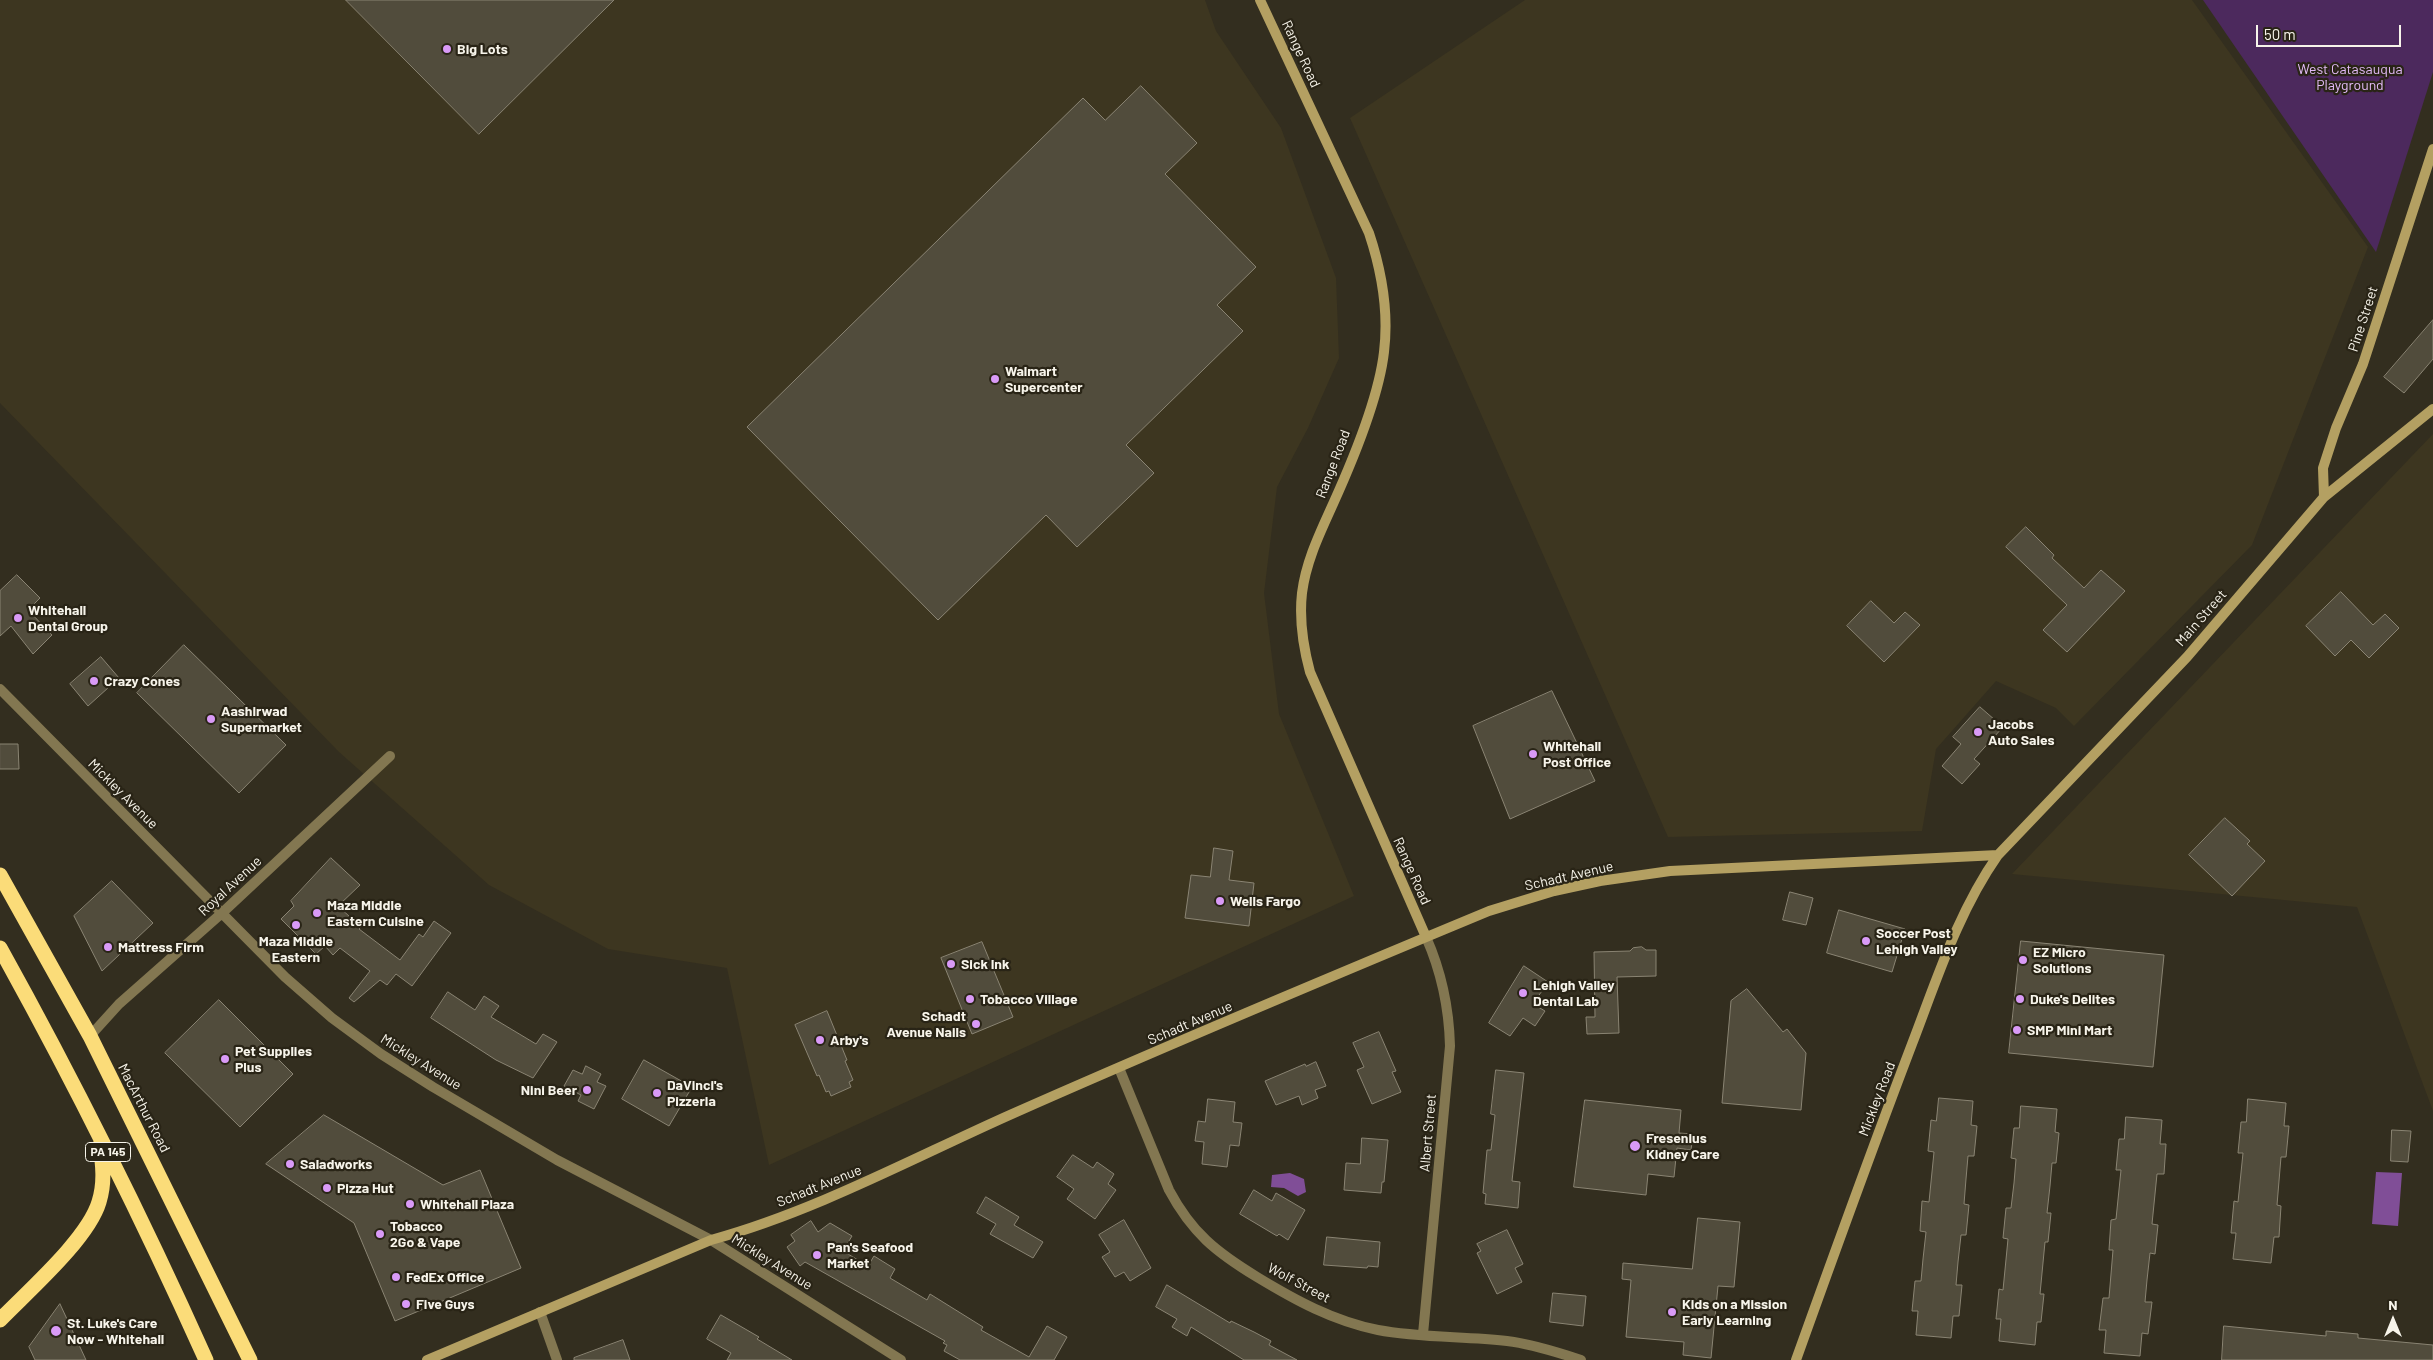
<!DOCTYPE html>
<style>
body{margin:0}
#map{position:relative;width:2433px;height:1360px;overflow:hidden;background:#332e1f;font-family:Barlow,sans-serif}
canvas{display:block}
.north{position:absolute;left:2368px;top:1295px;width:50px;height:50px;-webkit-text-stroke:4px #292416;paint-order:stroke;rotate:0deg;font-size:14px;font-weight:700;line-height:20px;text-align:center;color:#f7f4ea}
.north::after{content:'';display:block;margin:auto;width:18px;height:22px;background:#f7f4ea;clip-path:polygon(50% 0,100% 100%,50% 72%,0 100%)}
.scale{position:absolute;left:2256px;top:25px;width:145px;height:22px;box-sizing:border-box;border:2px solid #f7f4ea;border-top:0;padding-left:6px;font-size:15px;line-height:18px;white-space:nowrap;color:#f7f4ea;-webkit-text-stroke:4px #292416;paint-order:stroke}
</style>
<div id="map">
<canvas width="2433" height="1360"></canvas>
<div class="north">N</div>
<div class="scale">50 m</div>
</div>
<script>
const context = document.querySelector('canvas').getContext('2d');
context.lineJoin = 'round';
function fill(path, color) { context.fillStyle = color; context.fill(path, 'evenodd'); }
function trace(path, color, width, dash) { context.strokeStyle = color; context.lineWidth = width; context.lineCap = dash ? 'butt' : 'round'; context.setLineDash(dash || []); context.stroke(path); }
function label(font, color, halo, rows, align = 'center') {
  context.font = font + ' Barlow,sans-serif'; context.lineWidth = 4.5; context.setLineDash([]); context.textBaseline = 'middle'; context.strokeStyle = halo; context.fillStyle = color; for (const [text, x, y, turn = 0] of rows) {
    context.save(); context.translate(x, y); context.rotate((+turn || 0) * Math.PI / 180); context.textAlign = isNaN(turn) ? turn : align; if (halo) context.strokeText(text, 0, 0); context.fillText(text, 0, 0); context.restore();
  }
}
fill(new Path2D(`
 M 0,0 L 1205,0 L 1216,31 L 1281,128 L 1336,278 L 1339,358 L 1308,428 L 1277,487 L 1264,593 L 1279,714 L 1354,896 L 769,1165 L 727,968 L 608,949 L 489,885 L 339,752 L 0,403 Z
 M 1525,0 L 2192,0 L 2368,247 L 2252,545 L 2074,726 L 2056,708 L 1996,681 L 1936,749 L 1922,831 L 1668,837 L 1350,118 Z
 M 2433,434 L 2433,1111 L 2357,907 L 2012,874 Z`), '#3d3620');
fill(new Path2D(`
 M 2203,0 L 2433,0 L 2433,72 L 2376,252 Z`), '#4c295d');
fill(new Path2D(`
 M 2376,1172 L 2402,1173 L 2398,1226 L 2372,1224 Z
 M 1290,1173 L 1304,1179 L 1306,1192 L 1298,1196 L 1284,1188 L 1271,1187 L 1272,1175 Z`), '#804e97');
const building = new Path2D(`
 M 346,0 L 614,0 L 479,134 Z
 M 1141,86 L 1197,143 L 1165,174 L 1256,267 L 1217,305 L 1243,331 L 1126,445 L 1154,473 L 1077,547 L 1046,515 L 938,620 L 747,427 L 1083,98 L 1105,120 Z
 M 2433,320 L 2433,359 L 2404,393 L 2384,377 Z
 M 2026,527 L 2054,555 L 2052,558 L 2084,588 L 2101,570 L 2125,591 L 2067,652 L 2043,630 L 2067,605 L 2006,547 Z
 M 17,575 L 40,598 L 28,610 L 52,635 L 33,654 L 11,626 L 0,636 L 0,591 Z
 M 2341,592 L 2373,625 L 2385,614 L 2399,628 L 2369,658 L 2351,640 L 2335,656 L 2306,626 Z
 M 1871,601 L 1894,623 L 1905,612 L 1920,625 L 1884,662 L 1847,626 Z
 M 184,645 L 286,745 L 239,793 L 137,693 Z
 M 101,657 L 119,678 L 88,706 L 70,684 Z
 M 1552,691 L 1595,781 L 1510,819 L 1473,726 Z
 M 1980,707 L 2003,727 L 1974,759 L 1980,764 L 1962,784 L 1942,766 L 1961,744 L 1953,737 Z
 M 0,744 L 18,744 L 19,769 L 0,769 Z
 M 2225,818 L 2250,841 L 2247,844 L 2265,861 L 2232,896 L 2189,855 Z
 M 1214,848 L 1233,851 L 1229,880 L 1254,883 L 1249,926 L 1185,918 L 1191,875 L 1210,877 Z
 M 331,858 L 360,885 L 338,906 L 361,927 L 359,929 L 400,960 L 419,934 L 423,937 L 434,921 L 451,933 L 412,986 L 396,974 L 387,985 L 380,980 L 354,1002 L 349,998 L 370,971 L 340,948 L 333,955 L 325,946 L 316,954 L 281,919 L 294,906 L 291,901 Z
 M 112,881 L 153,923 L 102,971 L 74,916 Z
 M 1790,892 L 1813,898 L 1806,925 L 1783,920 Z
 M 1839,910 L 1905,929 L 1892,972 L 1827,953 Z
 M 2021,941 L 2164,955 L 2153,1067 L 2009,1053 Z
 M 982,942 L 1013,1017 L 972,1034 L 941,958 Z
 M 1642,947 L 1646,950 L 1656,950 L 1656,976 L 1617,977 L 1619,1033 L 1587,1034 L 1586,1017 L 1595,1017 L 1594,952 L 1630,951 L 1633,948 Z
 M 1524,966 L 1548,982 L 1533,1004 L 1545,1011 L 1535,1026 L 1523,1018 L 1510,1036 L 1489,1023 Z
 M 1747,989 L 1783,1032 L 1787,1029 L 1806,1053 L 1801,1110 L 1722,1103 L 1731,1001 Z
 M 448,992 L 475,1010 L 484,996 L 499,1006 L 491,1017 L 536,1044 L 543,1034 L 557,1042 L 533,1078 L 496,1060 L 431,1018 Z
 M 219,1000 L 293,1074 L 240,1127 L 165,1053 Z
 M 827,1011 L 847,1060 L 845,1061 L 853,1080 L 849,1082 L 851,1087 L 831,1096 L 829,1091 L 826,1092 L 819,1075 L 817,1076 L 795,1025 Z
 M 1379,1032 L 1396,1071 L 1392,1072 L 1401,1092 L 1372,1104 L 1357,1070 L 1364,1067 L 1353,1043 Z
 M 644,1060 L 692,1087 L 669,1126 L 622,1099 Z
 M 1316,1062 L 1326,1086 L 1315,1090 L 1318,1098 L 1302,1105 L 1299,1096 L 1276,1105 L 1265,1081 L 1305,1064 L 1306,1066 Z
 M 586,1066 L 601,1074 L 597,1082 L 606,1086 L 594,1109 L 578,1101 L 581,1095 L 564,1086 L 573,1070 L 582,1074 Z
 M 1496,1070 L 1524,1073 L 1512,1181 L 1520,1182 L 1518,1208 L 1485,1204 L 1486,1194 L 1483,1193 L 1487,1150 L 1491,1150 L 1495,1115 L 1491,1114 Z
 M 1939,1098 L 1973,1101 L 1971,1125 L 1977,1126 L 1974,1156 L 1968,1156 L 1966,1179 L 1964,1204 L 1969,1205 L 1966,1235 L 1961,1235 L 1958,1262 L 1956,1285 L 1962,1285 L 1959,1316 L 1953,1316 L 1951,1338 L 1916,1335 L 1918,1311 L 1912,1311 L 1915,1281 L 1921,1281 L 1923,1259 L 1926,1232 L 1920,1231 L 1922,1201 L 1929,1202 L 1934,1152 L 1928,1151 L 1931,1120 L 1936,1121 Z
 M 1208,1099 L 1235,1102 L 1233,1122 L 1242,1123 L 1239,1146 L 1230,1145 L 1227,1167 L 1202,1164 L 1204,1142 L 1195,1141 L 1198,1121 L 1205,1122 Z
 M 2248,1099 L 2286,1103 L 2284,1126 L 2289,1126 L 2286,1157 L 2281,1157 L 2277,1205 L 2281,1206 L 2279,1237 L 2274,1237 L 2271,1263 L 2233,1259 L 2236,1233 L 2231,1233 L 2234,1201 L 2238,1202 L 2243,1153 L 2238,1153 L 2241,1122 L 2246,1122 Z
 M 1585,1100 L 1681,1110 L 1679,1133 L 1693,1134 L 1691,1150 L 1677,1148 L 1674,1177 L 1648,1174 L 1646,1195 L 1574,1187 Z
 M 2021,1106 L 2057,1109 L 2055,1132 L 2059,1133 L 2056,1163 L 2052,1163 L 2050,1186 L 2047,1213 L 2051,1213 L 2048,1242 L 2045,1242 L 2040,1294 L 2044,1294 L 2041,1322 L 2037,1322 L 2035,1345 L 1999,1341 L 2001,1319 L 1996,1319 L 1999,1289 L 2003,1290 L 2008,1239 L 2003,1238 L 2006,1208 L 2011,1208 L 2014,1183 L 2016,1159 L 2011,1158 L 2014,1128 L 2019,1128 Z
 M 324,1115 L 443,1185 L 480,1170 L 521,1268 L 395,1321 L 354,1223 L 266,1164 Z
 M 2126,1117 L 2162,1120 L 2160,1144 L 2166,1144 L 2164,1174 L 2157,1174 L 2152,1224 L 2158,1225 L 2155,1254 L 2150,1253 L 2147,1280 L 2145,1302 L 2152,1302 L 2148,1334 L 2142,1333 L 2140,1356 L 2104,1353 L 2106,1330 L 2099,1330 L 2103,1298 L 2109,1298 L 2113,1250 L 2109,1250 L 2111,1220 L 2116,1219 L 2121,1170 L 2116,1170 L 2119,1139 L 2124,1139 Z
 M 2392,1130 L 2411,1131 L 2408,1162 L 2391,1161 Z
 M 1362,1138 L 1388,1140 L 1384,1182 L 1382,1182 L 1381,1193 L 1344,1190 L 1346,1163 L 1360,1164 Z
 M 1073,1155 L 1093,1168 L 1097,1162 L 1114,1174 L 1108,1184 L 1116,1190 L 1095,1219 L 1067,1199 L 1074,1189 L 1057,1177 Z
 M 1254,1190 L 1272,1201 L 1276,1193 L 1305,1210 L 1288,1240 L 1279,1234 L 1277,1236 L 1240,1214 Z
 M 986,1197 L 1019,1217 L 1014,1225 L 1043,1242 L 1033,1258 L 990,1234 L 996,1224 L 977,1213 Z
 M 1698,1218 L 1740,1222 L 1734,1287 L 1718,1286 L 1711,1358 L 1683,1355 L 1684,1342 L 1626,1337 L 1631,1280 L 1622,1279 L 1623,1263 L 1692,1269 Z
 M 1124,1220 L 1151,1268 L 1130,1281 L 1124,1272 L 1115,1277 L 1102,1257 L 1110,1252 L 1099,1235 Z
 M 811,1221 L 818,1232 L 830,1223 L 852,1236 L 843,1251 L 868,1266 L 874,1256 L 895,1269 L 890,1278 L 927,1300 L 930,1294 L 983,1327 L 981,1330 L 1029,1357 L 1047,1326 L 1067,1337 L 1054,1360 L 960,1360 L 944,1351 L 947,1345 L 943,1343 L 945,1341 L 805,1262 L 800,1266 L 787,1247 L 795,1241 L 791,1235 Z
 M 1507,1230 L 1523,1264 L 1515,1268 L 1522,1282 L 1497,1294 L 1477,1253 L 1481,1251 L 1477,1244 Z
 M 1327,1237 L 1380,1242 L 1378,1267 L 1368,1266 L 1367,1268 L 1324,1265 Z
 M 1167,1285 L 1230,1323 L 1231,1321 L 1254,1332 L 1271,1341 L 1269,1345 L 1297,1360 L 1244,1360 L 1191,1327 L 1187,1336 L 1172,1327 L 1177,1319 L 1156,1307 Z
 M 1553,1293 L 1586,1296 L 1583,1326 L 1550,1322 Z
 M 60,1304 L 86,1360 L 35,1360 L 29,1347 Z
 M 721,1315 L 759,1337 L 757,1339 L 792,1360 L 727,1360 L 731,1353 L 707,1339 Z
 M 2224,1326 L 2326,1336 L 2326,1331 L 2358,1334 L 2358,1338 L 2433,1345 L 2433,1360 L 2222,1360 Z
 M 623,1340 L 630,1360 L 574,1360 L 574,1358 Z`);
fill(building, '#514c3c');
trace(building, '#8a8473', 1);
trace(new Path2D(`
 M 0,689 L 285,977 L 332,1018 L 381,1054 L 433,1087 L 557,1160 L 711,1240 L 901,1360
 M 90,1036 L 119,1004 L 222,913 L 390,756
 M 1119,1068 L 1169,1190 C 1192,1233 1216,1252 1257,1277 C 1295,1300 1333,1321 1378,1330 C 1420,1338 1465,1336 1507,1341 C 1532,1344 1557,1352 1581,1360
 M 540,1312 L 557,1360
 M 1423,1334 L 1450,1046 C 1449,1007 1442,973 1426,937`), '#837751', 10);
trace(new Path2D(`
 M 1260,0 L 1369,233 C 1382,272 1389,311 1384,352 C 1379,396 1352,462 1333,504 C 1320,533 1306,561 1302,593 C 1299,620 1303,646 1310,672 L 1426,937
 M 2324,497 L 2323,468 L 2336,428 L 2363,364 L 2433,149
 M 427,1360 L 711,1240 C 816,1211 913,1158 1012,1114 C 1170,1044 1330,977 1489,911 L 1554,891 L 1600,881 L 1670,871 L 1998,855
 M 1796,1360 C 1834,1254 1872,1149 1912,1044 C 1937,979 1958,912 1998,855 L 2187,657 L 2324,497 L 2433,409`), '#b4a062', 10);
trace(new Path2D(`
 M 0,875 L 90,1036 L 250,1360
 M 0,948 C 75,1083 143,1220 206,1360
 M 0,1320 C 28,1291 88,1239 99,1202 C 105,1183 103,1165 100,1145`), '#fbdc79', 15);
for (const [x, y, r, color] of [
 [447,49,5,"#d99af7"],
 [995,379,5,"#d99af7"],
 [18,618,5,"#d99af7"],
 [94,681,5,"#d99af7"],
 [211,719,5,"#d99af7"],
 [1978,732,5,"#d99af7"],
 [1533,754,5,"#d99af7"],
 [1220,901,5,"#d99af7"],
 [317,913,5,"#d99af7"],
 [296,925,5,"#d99af7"],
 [1866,941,5,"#d99af7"],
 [108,947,5,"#d99af7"],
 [2023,960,5,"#d99af7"],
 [951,964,5,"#d99af7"],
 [1523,993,5,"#d99af7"],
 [970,999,5,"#d99af7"],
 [2020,999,5,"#d99af7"],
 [976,1024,5,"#d99af7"],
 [2017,1030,5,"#d99af7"],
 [820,1040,5,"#d99af7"],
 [225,1059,5,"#d99af7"],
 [587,1090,5,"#d99af7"],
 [657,1093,5,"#d99af7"],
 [1635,1146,6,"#d99af7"],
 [290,1164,5,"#d99af7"],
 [327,1188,5,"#d99af7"],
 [410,1204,5,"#d99af7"],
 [380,1234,5,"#d99af7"],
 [817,1255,5,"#d99af7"],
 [396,1277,5,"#d99af7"],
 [406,1304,5,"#d99af7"],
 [1672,1312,5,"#d99af7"],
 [56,1331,6,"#d99af7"]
]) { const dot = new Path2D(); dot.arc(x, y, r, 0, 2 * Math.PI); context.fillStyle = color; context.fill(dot); trace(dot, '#292416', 2); }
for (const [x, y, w] of [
 [108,1152,45]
]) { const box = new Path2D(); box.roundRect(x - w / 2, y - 9.5, w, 19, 4); context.fillStyle = '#292416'; context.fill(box); trace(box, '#f7f4ea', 1); }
label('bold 12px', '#f7f4ea', null, [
 ["PA 145",108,1152]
]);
label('bold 14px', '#f7f4ea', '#292416', [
 ["Big Lots",457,49],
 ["Walmart",1005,371],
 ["Supercenter",1005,387],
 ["Whitehall",28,610],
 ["Dental Group",28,626],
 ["Crazy Cones",104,681],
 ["Aashirwad",221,711],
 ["Supermarket",221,727],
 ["Jacobs",1988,724],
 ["Auto Sales",1988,740],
 ["Whitehall",1543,746],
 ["Post Office",1543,762],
 ["Wells Fargo",1230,901],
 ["Maza Middle",327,905],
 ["Eastern Cuisine",327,921],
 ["Soccer Post",1876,933],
 ["Lehigh Valley",1876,949],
 ["Maza Middle",296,941,"center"],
 ["Eastern",296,957,"center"],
 ["Mattress Firm",118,947],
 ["EZ Micro",2033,952],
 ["Solutions",2033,968],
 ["Sick Ink",961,964],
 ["Lehigh Valley",1533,985],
 ["Dental Lab",1533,1001],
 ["Tobacco Village",980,999],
 ["Duke's Delites",2030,999],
 ["Schadt",966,1016,"right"],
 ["Avenue Nails",966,1032,"right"],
 ["SMP Mini Mart",2027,1030],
 ["Arby's",830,1040],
 ["Pet Supplies",235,1051],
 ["Plus",235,1067],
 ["DaVinci's",667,1085],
 ["Pizzeria",667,1101],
 ["Nini Beer",577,1090,"right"],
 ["Fresenius",1646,1138],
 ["Kidney Care",1646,1154],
 ["Saladworks",300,1164],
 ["Pizza Hut",337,1188],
 ["Whitehall Plaza",420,1204],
 ["Tobacco",390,1226],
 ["2Go & Vape",390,1242],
 ["Pan's Seafood",827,1247],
 ["Market",827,1263],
 ["FedEx Office",406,1277],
 ["Five Guys",416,1304],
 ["Kids on a Mission",1682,1304],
 ["Early Learning",1682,1320],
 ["St. Luke's Care",67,1323],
 ["Now - Whitehall",67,1339]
], 'left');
label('14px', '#f7f4ea', '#292416', [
 ["Range Road",1301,54,65],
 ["Pine Street",2363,319,-72],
 ["Range Road",1333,464,-69],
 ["Main Street",2201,618,-49],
 ["Mickley Avenue",123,794,45],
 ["Range Road",1412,871,66],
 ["Schadt Avenue",1569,876,-13],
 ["Royal Avenue",230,886,-43],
 ["Schadt Avenue",1190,1023,-23],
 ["Mickley Avenue",421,1062,32],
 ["Mickley Road",1877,1099,-69],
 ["MacArthur Road",144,1108,63],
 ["Albert Street",1428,1133,-85],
 ["Schadt Avenue",819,1186,-22],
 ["Mickley Avenue",772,1262,32],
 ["Wolf Street",1299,1283,28]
]);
label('14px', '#e3bbf8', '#292416', [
 ["West Catasauqua",2350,69],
 ["Playground",2350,85]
]);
</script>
